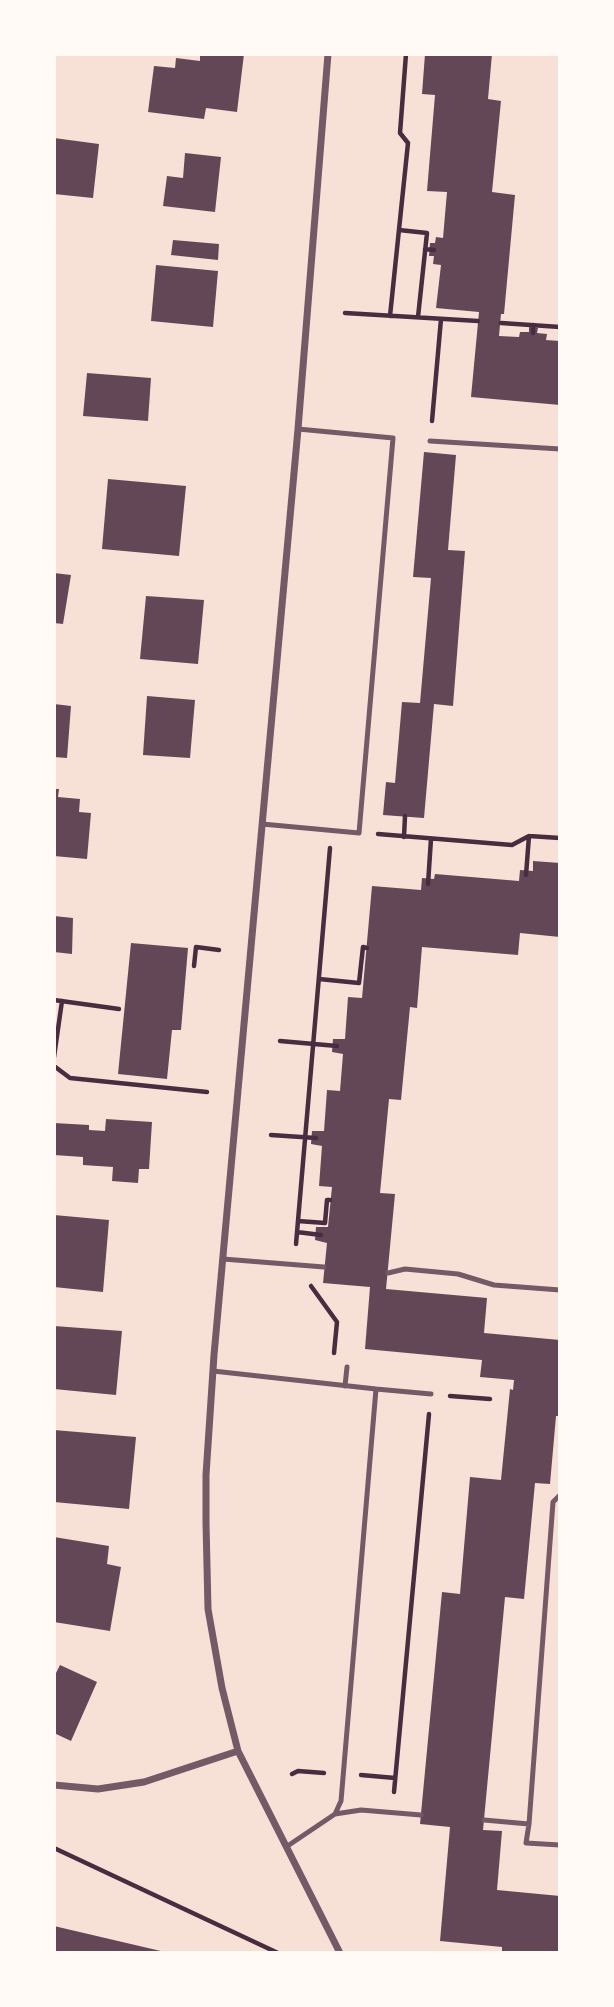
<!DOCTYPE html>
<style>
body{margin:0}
#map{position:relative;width:614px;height:2007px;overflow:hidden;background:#f7e1d7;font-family:"DejaVu Sans",sans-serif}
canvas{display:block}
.frame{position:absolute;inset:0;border:56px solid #fffaf5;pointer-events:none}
</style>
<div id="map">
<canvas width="614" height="2007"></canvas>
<div class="frame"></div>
</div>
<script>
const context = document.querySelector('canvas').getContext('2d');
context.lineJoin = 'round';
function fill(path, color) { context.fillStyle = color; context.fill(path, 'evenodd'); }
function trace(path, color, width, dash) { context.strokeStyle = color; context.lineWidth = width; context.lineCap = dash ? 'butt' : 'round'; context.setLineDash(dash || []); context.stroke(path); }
fill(new Path2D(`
 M 200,54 L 244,54 L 237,112 L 206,108 L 204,119 L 148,112 L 154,66 L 175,68 L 176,58 L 200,61 Z
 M 425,54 L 492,54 L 488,99 L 501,101 L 492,192 L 515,195 L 504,314 L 501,314 L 499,336 L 519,337 L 520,332 L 529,332 L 529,327 L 538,328 L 537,333 L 547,334 L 546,340 L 560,341 L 560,405 L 471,397 L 479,312 L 436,308 L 441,265 L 433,264 L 434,256 L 429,256 L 430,243 L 435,243 L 436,237 L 443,238 L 447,192 L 427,191 L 435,95 L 422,94 Z
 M 54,138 L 99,144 L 93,198 L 54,194 Z
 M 185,153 L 221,157 L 215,212 L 163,206 L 167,176 L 183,178 Z
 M 173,240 L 219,244 L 218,260 L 171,255 Z
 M 156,265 L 218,271 L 213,327 L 151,321 Z
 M 87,373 L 151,378 L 148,421 L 83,416 Z
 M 424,452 L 456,455 L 448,550 L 465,551 L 453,706 L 434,704 L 424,818 L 383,815 L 386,782 L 395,783 L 402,702 L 420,703 L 431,578 L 413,577 Z
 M 108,479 L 186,486 L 179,556 L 102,549 Z
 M 54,573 L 71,575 L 63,624 L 54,623 Z
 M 146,596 L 204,600 L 198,664 L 140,659 Z
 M 147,696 L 195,700 L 190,758 L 143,755 Z
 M 54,704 L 71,706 L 67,758 L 54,757 Z
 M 54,789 L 59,789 L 58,797 L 80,799 L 79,812 L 91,813 L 87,859 L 54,856 Z
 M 533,861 L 560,863 L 560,937 L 520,933 L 518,955 L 422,947 L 417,1008 L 410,1007 L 401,1100 L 389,1099 L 380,1193 L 395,1194 L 386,1289 L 487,1298 L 484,1333 L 560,1340 L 560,1416 L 556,1416 L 550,1484 L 535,1483 L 524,1599 L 505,1597 L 483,1830 L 502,1831 L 497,1890 L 560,1896 L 560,1953 L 502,1953 L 502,1947 L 440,1941 L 450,1827 L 420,1824 L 442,1592 L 460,1594 L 470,1477 L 501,1480 L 510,1389 L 513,1390 L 514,1380 L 480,1377 L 482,1360 L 365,1349 L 370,1287 L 323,1283 L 327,1243 L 315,1240 L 316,1227 L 328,1227 L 332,1187 L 319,1186 L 322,1146 L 311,1144 L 312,1131 L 324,1131 L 327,1090 L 340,1091 L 343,1054 L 332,1052 L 333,1039 L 345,1039 L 348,997 L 362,998 L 372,886 L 421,890 L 422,878 L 434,879 L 435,874 L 519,881 L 520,870 L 533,871 Z
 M 54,916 L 73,918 L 72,954 L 54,952 Z
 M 131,943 L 188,948 L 181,1030 L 172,1030 L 167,1079 L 118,1074 Z
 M 106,1119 L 152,1122 L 149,1169 L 139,1169 L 138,1183 L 112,1181 L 113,1167 L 83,1165 L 83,1157 L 54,1155 L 54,1123 L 89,1125 L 89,1130 L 105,1131 Z
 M 54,1215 L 109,1220 L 103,1292 L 54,1287 Z
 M 54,1326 L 122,1331 L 116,1395 L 54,1389 Z
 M 54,1430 L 136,1437 L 129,1509 L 54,1502 Z
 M 54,1537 L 109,1546 L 107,1564 L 121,1567 L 110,1631 L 54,1622 Z
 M 60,1665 L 97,1682 L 71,1741 L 54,1733 L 54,1677 Z
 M 54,1926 L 165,1952 L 165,1953 L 54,1953 Z`), '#644757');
trace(new Path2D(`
 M 399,230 L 427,233 L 418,317
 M 425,249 L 434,250
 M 345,313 L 478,321
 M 390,316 L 408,143 L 400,133 L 406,54
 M 501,323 L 560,327
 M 533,333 L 533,325
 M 432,421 L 441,319
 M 378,834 L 512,845 L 529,836 L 560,838
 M 404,837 L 405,816
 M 526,875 L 529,836
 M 428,884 L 431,839
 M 194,966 L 196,947 L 219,950
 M 319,979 L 359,983 L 363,947 L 367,948
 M 54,1000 L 119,1009
 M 280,1041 L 337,1046
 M 54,1057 L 62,1001
 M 54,1066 L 70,1078 L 207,1092
 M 271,1135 L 316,1138
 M 298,1221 L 325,1223 L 327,1200 L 330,1200
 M 297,1232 L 321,1235
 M 296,1244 L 330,848
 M 311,1286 L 337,1322 L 334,1353
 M 450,1396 L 490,1399
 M 292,1774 L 298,1771 L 324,1773
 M 361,1775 L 395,1778
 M 394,1792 L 429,1414
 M 54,1848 L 278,1953`), '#4a2c40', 4.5);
trace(new Path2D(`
 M 430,441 L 560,449
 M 262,824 L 359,833 L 393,438 L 298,429
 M 223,1259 L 324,1267
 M 388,1273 L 405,1269 L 458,1274 L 494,1285 L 560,1290
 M 213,1371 L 376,1389 L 341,1801 L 335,1814 L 286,1847
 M 345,1386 L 347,1367
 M 376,1389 L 431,1394
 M 560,1495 L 553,1502 L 529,1824 L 526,1843 L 560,1845
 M 335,1814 L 361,1810 L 421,1815
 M 484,1820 L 529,1824`), '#755966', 5);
trace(new Path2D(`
 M 328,54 L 298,429 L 214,1355 L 206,1475 L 206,1523 L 208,1609 L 222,1688 L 238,1751 L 340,1953
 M 54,1785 L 98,1789 L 144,1782 L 238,1751`), '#755966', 7);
</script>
